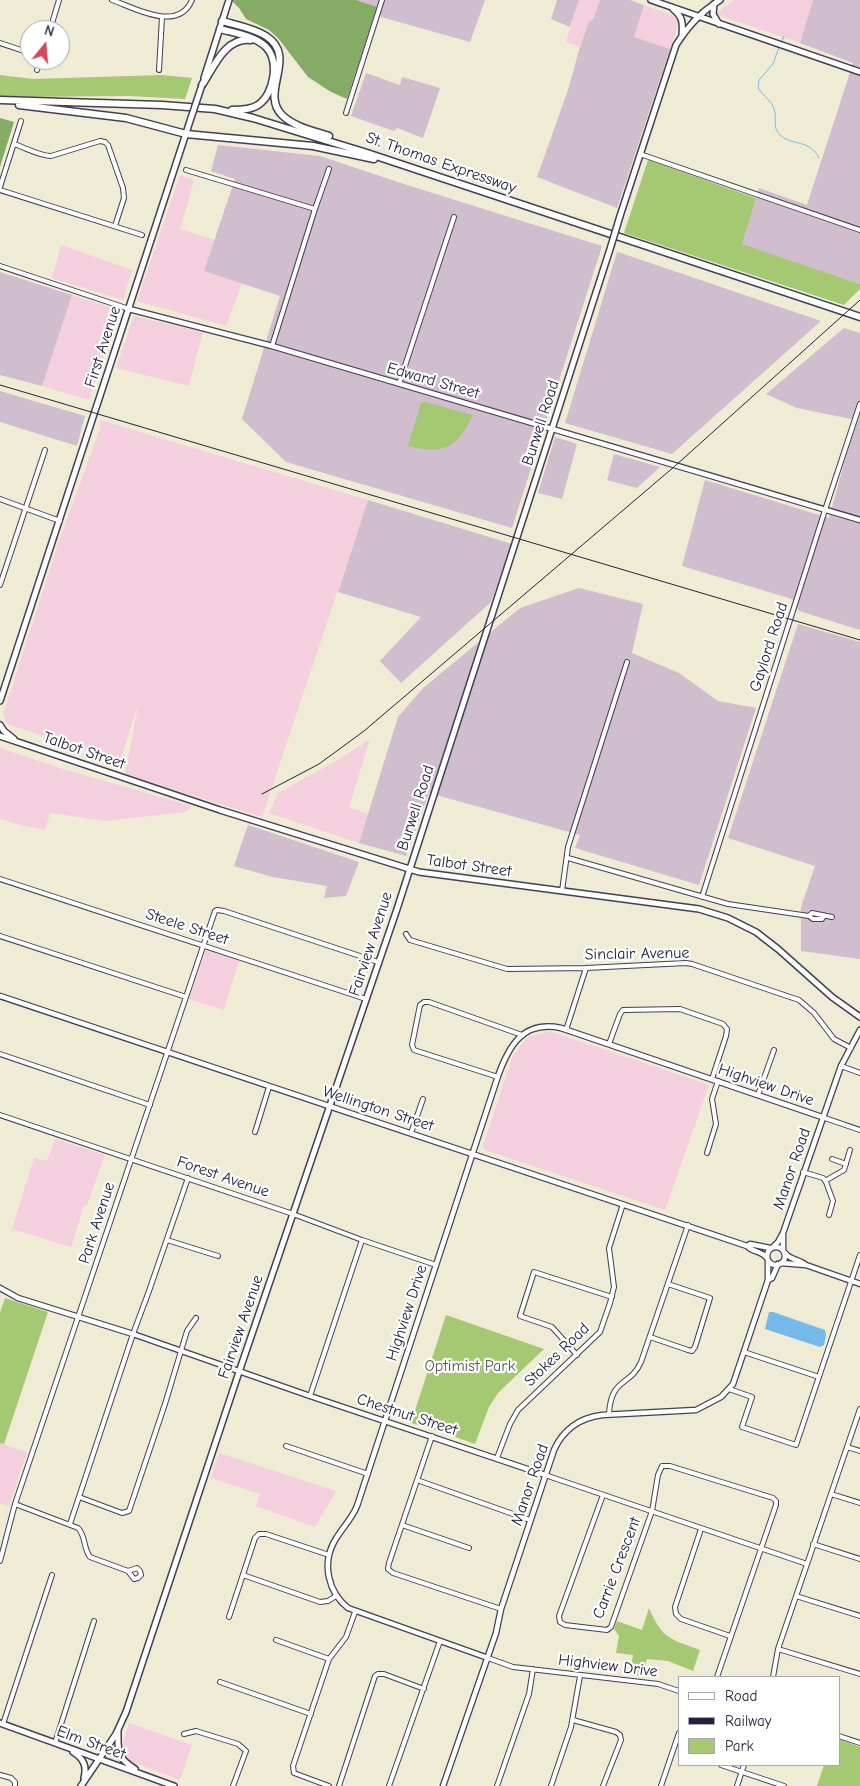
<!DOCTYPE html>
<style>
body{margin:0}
#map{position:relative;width:860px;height:1786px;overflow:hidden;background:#f0ebd5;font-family:"Comic Neue",sans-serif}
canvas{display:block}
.legend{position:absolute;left:678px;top:1676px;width:162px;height:90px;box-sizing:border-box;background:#fff;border:1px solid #a7a7b1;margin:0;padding:6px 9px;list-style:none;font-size:15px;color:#22223b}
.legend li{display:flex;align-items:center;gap:10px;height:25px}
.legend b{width:25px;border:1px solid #a7a7b1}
.north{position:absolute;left:20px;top:20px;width:50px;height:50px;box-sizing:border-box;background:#fff;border:1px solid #a7a7b1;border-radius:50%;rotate:17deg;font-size:14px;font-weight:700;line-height:20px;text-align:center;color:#22223b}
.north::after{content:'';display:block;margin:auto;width:18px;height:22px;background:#d1495b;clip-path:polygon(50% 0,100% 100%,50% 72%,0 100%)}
</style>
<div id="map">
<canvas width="860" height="1786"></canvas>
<ul class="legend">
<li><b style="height:6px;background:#fff"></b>Road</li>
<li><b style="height:6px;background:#22223b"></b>Railway</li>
<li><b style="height:14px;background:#a5c872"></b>Park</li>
</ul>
<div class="north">N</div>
</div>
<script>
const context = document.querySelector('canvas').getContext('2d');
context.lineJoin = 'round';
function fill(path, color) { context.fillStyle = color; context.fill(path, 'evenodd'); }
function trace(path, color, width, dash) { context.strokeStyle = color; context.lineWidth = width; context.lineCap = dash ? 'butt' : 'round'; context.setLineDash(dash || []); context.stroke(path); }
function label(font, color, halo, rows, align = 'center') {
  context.font = font + ' "Comic Neue",sans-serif'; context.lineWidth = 4.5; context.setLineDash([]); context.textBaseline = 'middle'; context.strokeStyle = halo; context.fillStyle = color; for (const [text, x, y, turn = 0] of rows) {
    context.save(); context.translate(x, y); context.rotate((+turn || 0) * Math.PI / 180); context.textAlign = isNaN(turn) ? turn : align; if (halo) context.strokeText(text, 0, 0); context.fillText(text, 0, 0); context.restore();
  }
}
fill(new Path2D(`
 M 579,0 L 600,0 L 593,19 L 589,22 L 580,47 L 566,42 Z
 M 734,0 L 813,0 L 800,43 L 715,14 Z
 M 644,5 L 680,18 L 670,49 L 633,37 Z
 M 180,175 L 194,180 L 180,229 L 214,240 L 205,271 L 242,283 L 226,326 L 137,301 Z
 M 61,245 L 132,270 L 123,300 L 52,278 Z
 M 72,295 L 119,310 L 89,400 L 42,386 Z
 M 134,316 L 203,332 L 189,386 L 116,368 Z
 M 100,420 L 368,500 L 262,817 L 125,775 L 139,701 L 120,762 L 7,724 L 3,715 L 61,535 L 100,429 Z
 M 370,739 L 349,807 L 368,814 L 359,843 L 269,813 L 278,793 L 341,758 Z
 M 0,748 L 63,769 L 192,806 L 186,812 L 105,821 L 50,813 L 45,830 L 12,823 L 0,818 Z
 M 206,950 L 239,960 L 224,1010 L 189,999 Z
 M 550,1031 L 709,1085 L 665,1210 L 485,1150 L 483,1146 L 513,1055 L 528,1037 Z
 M 55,1139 L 105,1155 L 87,1205 L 84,1205 L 71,1247 L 12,1229 L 34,1158 L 47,1161 Z
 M 0,1443 L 27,1452 L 9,1506 L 0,1503 Z
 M 219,1453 L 336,1491 L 315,1527 L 256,1506 L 260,1494 L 211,1478 Z
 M 129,1723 L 192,1745 L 180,1780 L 122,1758 L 120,1751 Z`), '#f4cfdd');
fill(new Path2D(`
 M 356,0 L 485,0 L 470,42 L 381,17 L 377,7 Z
 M 557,0 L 579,0 L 570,27 L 551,19 Z
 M 600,0 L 630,0 L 644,5 L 634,37 L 670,49 L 617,208 L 537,177 L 568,90 L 580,47 L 589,22 L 593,19 Z
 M 813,0 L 860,0 L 860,284 L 741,244 L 759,188 L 807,205 L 853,63 L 800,43 Z
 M 366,73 L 400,85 L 402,77 L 440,88 L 423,138 L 397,128 L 394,131 L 351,116 Z
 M 218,145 L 320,156 L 407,185 L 602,246 L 512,528 L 286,462 L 242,419 L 280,296 L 204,271 L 235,179 L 211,171 Z
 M 617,252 L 618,252 L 821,321 L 672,454 L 565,423 Z
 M 0,272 L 72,295 L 42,386 L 0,375 Z
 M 844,328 L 860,333 L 860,630 L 799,611 L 792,599 L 682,566 L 705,480 L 829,518 L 856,420 L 797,408 L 766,394 Z
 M 0,391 L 85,416 L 77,446 L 0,422 Z
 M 555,437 L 577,444 L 562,499 L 538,493 Z
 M 614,454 L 660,467 L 637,488 L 607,480 Z
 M 368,500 L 512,544 L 491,602 L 401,683 L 380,661 L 421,617 L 338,592 Z
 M 579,588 L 643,604 L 632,653 L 679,673 L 718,701 L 756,708 L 699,885 L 575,848 L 580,835 L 429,793 L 406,856 L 359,843 L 398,717 L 423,688 L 520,608 Z
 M 798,624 L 860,642 L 860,959 L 801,951 L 801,907 L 815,866 L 728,838 Z
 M 248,825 L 359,862 L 346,896 L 324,898 L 327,886 L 273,877 L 234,866 Z`), '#d0bdcd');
fill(new Path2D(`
 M 0,75 L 33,79 L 162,75 L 192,78 L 185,99 L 129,96 L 6,97 L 0,97 Z
 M 648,160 L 756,198 L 742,244 L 860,284 L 860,289 L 844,305 L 624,233 Z
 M 425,402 L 473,415 C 457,448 444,455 408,446 L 421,403 Z
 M 5,1298 L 48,1312 L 4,1444 L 0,1443 L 0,1313 Z
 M 446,1315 L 544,1349 L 498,1393 L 489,1407 L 475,1444 L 433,1429 L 411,1423 Z
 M 649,1608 C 662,1639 670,1639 700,1650 L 693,1671 L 668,1661 L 647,1659 L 641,1676 L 630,1674 L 633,1655 L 616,1653 L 619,1636 L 614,1629 L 617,1621 L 642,1630 Z
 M 839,1739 L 860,1747 L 860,1786 L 817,1786 L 824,1765 L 839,1765 Z`), '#a5c872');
fill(new Path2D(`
 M 233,0 L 356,0 L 377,7 L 347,99 L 331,92 L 308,77 L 278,38 L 269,30 L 246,19 L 239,8 L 233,2 Z
 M 0,118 L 14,122 L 0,167 Z`), '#84ac64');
fill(new Path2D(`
 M 769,1312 L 773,1312 L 825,1330 L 826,1335 L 824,1345 L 820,1347 L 765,1329 Z`), '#75b8ea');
trace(new Path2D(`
 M 781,43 L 784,36
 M 779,47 L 773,64 L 759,80 L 758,88 C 763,96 774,102 775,113 C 776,121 773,128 780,135 C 792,146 810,139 819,158`), '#75b8ea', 1);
const minor = new Path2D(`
 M 112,0 C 135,8 178,33 192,0
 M 50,30 L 59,0
 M 0,43 L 30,53
 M 37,70 L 40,60
 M 159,70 L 162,17
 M 346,113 L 382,0
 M 14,144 C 26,148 40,156 51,156 L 100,141 L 105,142 L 108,145 L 123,188 L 124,198 L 115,226
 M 640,154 L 860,230
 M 186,170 L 315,209
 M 0,187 L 21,121
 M 0,190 L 142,235
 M 0,266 L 129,309
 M 272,346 L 315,209 L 329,169
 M 399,384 L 454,217
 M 0,499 L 60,521
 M 0,585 L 45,450
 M 568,858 L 728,904 L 809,916 L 813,919 L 822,919 L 824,916
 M 0,879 L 366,999
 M 562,891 L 568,847 L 627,662
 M 702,897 L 825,510 L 860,404
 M 809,916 L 812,913 L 832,917
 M 406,934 L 410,940 L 507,969 L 586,968 L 686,963 L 692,964 L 799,1000 L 814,1013 L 834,1039 L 851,1048
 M 0,936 L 186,997
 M 566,1030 L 586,968
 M 609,1044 L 620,1014 L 623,1010 L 680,1009 L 723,1024 L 727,1029 L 726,1036 L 712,1079
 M 0,1054 L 150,1105
 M 841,1066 L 860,1073
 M 498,1077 L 414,1050 L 412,1045 L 420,1005 L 424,1002 L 429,1002 L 522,1035
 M 758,1095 L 774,1050
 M 0,1115 L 293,1214 L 362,1240 L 436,1265
 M 822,1117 L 860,1130
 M 255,1132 L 269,1087
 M 411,1133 L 423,1099
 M 707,1153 L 716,1124 L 712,1099 L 718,1081
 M 832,1159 L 846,1164
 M 803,1172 L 823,1178 L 826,1182 L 833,1201 L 829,1215
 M 825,1181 L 844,1170 L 850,1150
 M 167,1240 L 218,1256
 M 650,1337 L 688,1350 L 692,1351 L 695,1347 L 710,1298 L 668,1284
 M 744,1352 L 819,1377
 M 577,1355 L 552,1327 L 520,1316 L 534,1272 L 612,1297
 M 729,1389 L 752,1397 L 742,1427 L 796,1445 L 860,1255
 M 310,1396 L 362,1240
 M 609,1414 C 611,1377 630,1387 641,1362 L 688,1225
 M 432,1436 L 389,1563 L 388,1569 L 393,1573 L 501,1609
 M 286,1446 L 368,1474
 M 847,1447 L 860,1451
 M 497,1458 L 510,1424 L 518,1410 L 600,1332 L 610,1303 L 614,1287 L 609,1248 L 623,1204
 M 545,1475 L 807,1564
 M 417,1480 L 530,1520
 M 831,1494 L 860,1503
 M 603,1495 L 559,1616 L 560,1622 L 565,1625 L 607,1630 L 611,1627 L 652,1511 L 658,1475 L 662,1466 L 670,1466 L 773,1498 L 776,1501 L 776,1505 L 717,1677
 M 79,1497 L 122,1513 L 129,1511 L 165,1404 L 187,1331 L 196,1318
 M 15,1504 L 78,1528 C 86,1536 83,1548 90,1557 L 128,1571 L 134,1579 L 138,1578 L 141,1575 L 140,1571 L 137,1568 L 128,1571
 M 70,1524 L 133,1334 L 149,1291 L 188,1178
 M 402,1525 L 469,1548
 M 701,1529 L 675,1607 L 676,1614 L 681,1619 L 730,1636
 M 813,1544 L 860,1559
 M 0,1561 L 15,1504 L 215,911 L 217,910 L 224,911 L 378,962
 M 243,1575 L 320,1602 L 328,1601 L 336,1596
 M 796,1596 L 860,1616
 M 229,1617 L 255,1538 L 259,1534 L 266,1534 L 329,1555
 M 276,1640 L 329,1659
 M 778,1649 L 860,1674
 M 488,1658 L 513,1667 L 658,1684 L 679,1691
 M 773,1677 L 778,1649 L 860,1409
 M 220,1682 L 311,1714
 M 573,1720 L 616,1732 L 620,1735 L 621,1740 L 603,1786
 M 3,1724 L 52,1575
 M 184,1734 L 196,1731 L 238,1744 L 246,1751 L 233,1786
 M 839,1736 L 860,1743
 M 55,1743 L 94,1621
 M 721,1765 L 784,1786
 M 0,1775 L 11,1778 L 15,1782 L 15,1786
 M 329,1786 L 294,1773 L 293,1766 L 329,1659 L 346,1637 L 355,1612
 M 339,1786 L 375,1676 L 378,1674 L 384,1674 L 424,1689
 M 389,1786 L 440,1641
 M 497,1786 L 529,1694 L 533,1669
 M 551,1786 L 571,1727 L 580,1676
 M 661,1786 L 679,1733
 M 737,1786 L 744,1765`);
const tertiary = new Path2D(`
 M 129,309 L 272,346 L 860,520
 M 0,996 L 747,1246 C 752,1252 762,1251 767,1258
 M 747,1246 L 750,1244 L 770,1248
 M767 1256a9 9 0 1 1 18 0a9 9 0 1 1-18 0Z
 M 773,1247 L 778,1242 L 783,1233 L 841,1066 L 860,1030
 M 783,1249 L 783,1233
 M 785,1253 C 790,1260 799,1259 806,1265 L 860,1284
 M 781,1263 L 806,1265
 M 768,1280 L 768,1262
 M 0,1288 L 18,1298 L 133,1334 L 310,1396 L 545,1475
 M 488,1658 L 348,1608 C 328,1592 322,1564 334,1542 C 341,1529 352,1519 357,1506 L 497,1079 C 508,1047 522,1020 561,1028 L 822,1117
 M 443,1786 L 496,1633 L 501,1609 L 554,1450 C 563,1430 579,1418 602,1415 L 696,1410 L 721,1397 L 733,1384 L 768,1280 L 772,1278 L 778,1264`);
const secondary = new Path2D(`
 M 651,0 L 860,72
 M 714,4 L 713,14 L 719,24
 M 673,9 C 683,17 683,23 682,36
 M 204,78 L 229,0
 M 620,216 L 676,45 C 687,27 702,11 720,0
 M 0,701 L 191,118
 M 0,725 L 4,731 L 14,739
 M 0,736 L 220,810 L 419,872 L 699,909 L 728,918 L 756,932 L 778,949 L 832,997 L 860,1017
 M 0,1723 L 174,1786
 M 118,1730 C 118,1751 116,1757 135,1769
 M 73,1752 C 84,1759 87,1766 84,1778
 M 81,1786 L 116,1734 L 126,1712 L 239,1372 L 397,909 L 611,246`);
const motorway = new Path2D(`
 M 222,21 C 236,25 253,28 266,36 C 299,57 258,93 283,116 C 295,127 314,131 329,136
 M 220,29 C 234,33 255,36 266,47 C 280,61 274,95 258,105 C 250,110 240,110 232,110
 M 202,85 C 214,67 225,37 251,40
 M 0,100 L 162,105 L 215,109 L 253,118 L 367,153 L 860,317
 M 19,105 L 126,118 L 186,134 L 313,146 L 374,159`);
trace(minor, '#414052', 6);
trace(tertiary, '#414052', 7);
trace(secondary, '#414052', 8);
trace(motorway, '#414052', 9);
trace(minor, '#fff', 4);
trace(tertiary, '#fff', 4.5);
trace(secondary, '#fff', 5);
trace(motorway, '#fff', 6);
trace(new Path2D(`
 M 0,385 L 860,640
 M 262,794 L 319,764 L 364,731 L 675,466 L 860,300`), '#22223b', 1);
const secondaryBridge = new Path2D(`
 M 191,118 L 202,85
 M 611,246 L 620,216`);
trace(secondaryBridge, '#414052', 8, []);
trace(secondaryBridge, '#fff', 5);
label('16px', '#22223b', '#fff', [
 ["St. Thomas Expressway",441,163,19],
 ["First Avenue",103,347,-72],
 ["Edward Street",433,381,16],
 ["Burwell Road",541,423,-72],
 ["Gaylord Road",769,647,-72],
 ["Talbot Street",84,751,19],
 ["Burwell Road",416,808,-72],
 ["Talbot Street",469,866,8],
 ["Steele Street",187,927,18],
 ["Fairview Avenue",371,944,-72],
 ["Sinclair Avenue",637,954,-1],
 ["Highview Drive",766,1085,19],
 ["Wellington Street",378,1109,18],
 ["Manor Road",792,1169,-71],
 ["Forest Avenue",223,1177,19],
 ["Park Avenue",97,1223,-72],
 ["Highview Drive",407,1313,-72],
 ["Fairview Avenue",241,1327,-71],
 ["Stokes Road",557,1355,-44],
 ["Chestnut Street",407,1415,18],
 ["Manor Road",530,1485,-71],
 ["Carrie Crescent",617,1568,-69],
 ["Highview Drive",608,1666,7],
 ["Elm Street",91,1743,20]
]);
label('16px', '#505c4e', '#fff', [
 ["Optimist Park",470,1366]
]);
</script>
